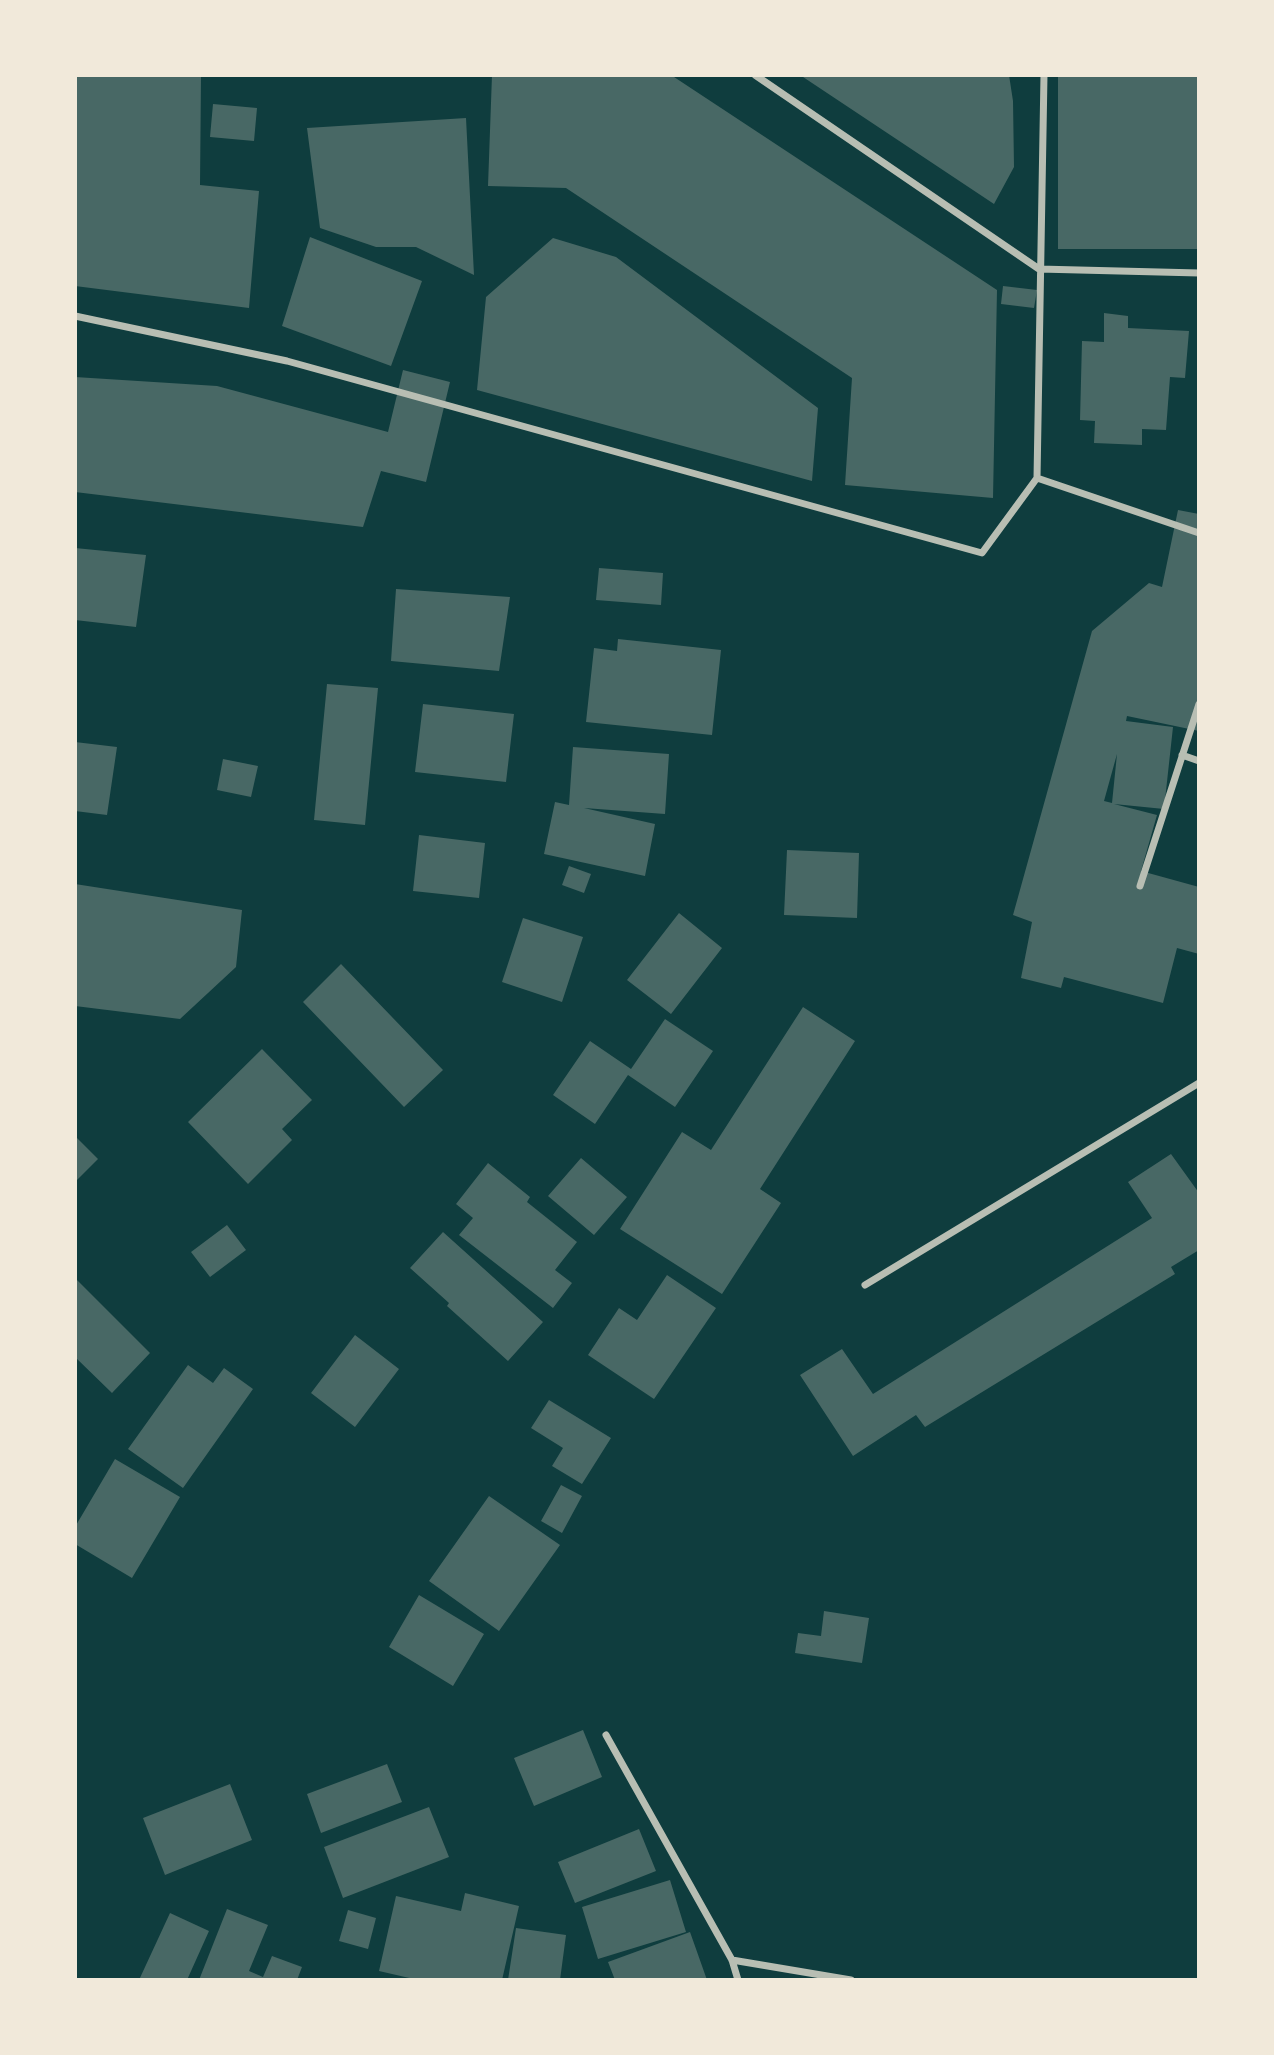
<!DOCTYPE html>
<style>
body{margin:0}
#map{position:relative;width:1274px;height:2055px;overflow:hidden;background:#0f3d3e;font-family:Ubuntu,sans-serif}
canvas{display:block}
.frame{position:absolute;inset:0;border:77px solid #f1e9da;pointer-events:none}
</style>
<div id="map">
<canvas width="1274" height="2055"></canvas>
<div class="frame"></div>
</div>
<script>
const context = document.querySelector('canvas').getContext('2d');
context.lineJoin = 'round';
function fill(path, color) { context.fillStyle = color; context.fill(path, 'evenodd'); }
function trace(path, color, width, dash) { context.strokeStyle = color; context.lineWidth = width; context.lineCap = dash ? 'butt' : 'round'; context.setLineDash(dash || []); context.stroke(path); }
fill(new Path2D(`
 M 75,75 L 201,75 L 200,185 L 259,191 L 249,308 L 75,286 Z
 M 492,75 L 671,75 L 997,290 L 993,498 L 845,485 L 852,378 L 566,188 L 488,186 Z
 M 800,75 L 1009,75 L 1013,101 L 1014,167 L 994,204 Z
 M 1058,75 L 1199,75 L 1199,249 L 1058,249 Z
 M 213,104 L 257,108 L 254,141 L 210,137 Z
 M 466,118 L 474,275 L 416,247 L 376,247 L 320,228 L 307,128 Z
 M 310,237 L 422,281 L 391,366 L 282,326 Z
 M 553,238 L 616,257 L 818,408 L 812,481 L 477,390 L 486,297 Z
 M 1003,286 L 1037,290 L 1034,308 L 1001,304 Z
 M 1104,313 L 1128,316 L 1128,328 L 1189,331 L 1185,378 L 1170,377 L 1166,430 L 1142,429 L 1142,445 L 1094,443 L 1095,421 L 1080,420 L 1082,341 L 1104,342 Z
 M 403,370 L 450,382 L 426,482 L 381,471 L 363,527 L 75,492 L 75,377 L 217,386 L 388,432 Z
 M 1178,510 L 1199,514 L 1199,731 L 1127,716 L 1126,721 L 1173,727 L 1164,809 L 1114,804 L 1157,815 L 1141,871 L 1199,887 L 1199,954 L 1177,948 L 1163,1003 L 1064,977 L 1061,988 L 1021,978 L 1032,922 L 1013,915 L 1092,631 L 1149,583 L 1162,587 ZM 1117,754 L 1112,803 L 1104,801 Z
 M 75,548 L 146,555 L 136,627 L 75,620 Z
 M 599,568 L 663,573 L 661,605 L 596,600 Z
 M 396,589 L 510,597 L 499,671 L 391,661 Z
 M 618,639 L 721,650 L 712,735 L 586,722 L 594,648 L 617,651 Z
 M 327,684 L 378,688 L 365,825 L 314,820 Z
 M 423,704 L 514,714 L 506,782 L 415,772 Z
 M 75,742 L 117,747 L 107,815 L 75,811 Z
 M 573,747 L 669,754 L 665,814 L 584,808 L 655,824 L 645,876 L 544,854 L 555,802 L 569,805 Z
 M 223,759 L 258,766 L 251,797 L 217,790 Z
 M 419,835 L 485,843 L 479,898 L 413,891 Z
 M 787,850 L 859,853 L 857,918 L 784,915 Z
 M 569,866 L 591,874 L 584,893 L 562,885 Z
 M 75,884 L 242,910 L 236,967 L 180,1019 L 75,1006 Z
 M 679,913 L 722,948 L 671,1014 L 627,980 Z
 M 523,918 L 583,937 L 562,1002 L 502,982 Z
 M 341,964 L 443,1070 L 404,1107 L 303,1002 Z
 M 803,1007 L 855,1041 L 760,1189 L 781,1203 L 722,1294 L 620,1229 L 682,1132 L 711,1150 Z
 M 665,1019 L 713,1051 L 675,1107 L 628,1075 L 595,1124 L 553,1095 L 590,1041 L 631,1069 Z
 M 262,1049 L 312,1100 L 282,1129 L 292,1140 L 248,1184 L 188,1122 Z
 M 75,1136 L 98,1159 L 75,1182 Z
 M 1171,1154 L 1199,1193 L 1199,1250 L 1171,1267 L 1175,1274 L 925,1427 L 916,1415 L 853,1456 L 800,1375 L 842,1349 L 873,1394 L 1152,1218 L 1128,1182 Z
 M 581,1158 L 627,1197 L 594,1235 L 548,1196 Z
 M 488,1163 L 530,1197 L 527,1202 L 577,1242 L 555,1270 L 572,1283 L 553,1308 L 459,1235 L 473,1218 L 456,1204 Z
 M 227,1225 L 246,1250 L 210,1277 L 191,1252 Z
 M 443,1232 L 543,1322 L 508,1361 L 447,1306 L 449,1303 L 410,1268 Z
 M 667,1275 L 716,1308 L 654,1399 L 588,1355 L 619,1308 L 637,1320 Z
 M 75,1278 L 150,1353 L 112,1393 L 75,1357 Z
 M 355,1335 L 399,1369 L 355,1427 L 311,1393 Z
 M 188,1365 L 213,1383 L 224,1368 L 253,1389 L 183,1488 L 128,1449 Z
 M 549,1400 L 611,1438 L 582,1484 L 552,1466 L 563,1448 L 531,1428 Z
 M 115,1459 L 180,1497 L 132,1578 L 75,1544 L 75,1527 Z
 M 561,1485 L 582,1496 L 562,1533 L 541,1521 Z
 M 489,1496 L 560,1545 L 499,1631 L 429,1581 Z
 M 419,1595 L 484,1634 L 453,1686 L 389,1647 Z
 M 824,1611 L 869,1618 L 862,1663 L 795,1653 L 798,1633 L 821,1636 Z
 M 583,1730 L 602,1777 L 534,1806 L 514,1758 Z
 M 387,1764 L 402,1802 L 321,1833 L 307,1794 Z
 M 230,1784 L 252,1840 L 165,1875 L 143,1818 Z
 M 429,1807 L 449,1857 L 343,1898 L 324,1847 Z
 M 639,1829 L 656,1871 L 575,1903 L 558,1862 Z
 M 670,1880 L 686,1932 L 598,1959 L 582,1907 Z
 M 465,1893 L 519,1906 L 502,1980 L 418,1980 L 379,1971 L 396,1896 L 461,1911 Z
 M 227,1909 L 268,1925 L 249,1971 L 263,1977 L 272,1956 L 302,1967 L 297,1980 L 199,1980 Z
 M 348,1910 L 376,1918 L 368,1949 L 339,1941 Z
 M 170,1913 L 209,1931 L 187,1980 L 139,1980 Z
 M 516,1928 L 566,1935 L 560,1980 L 508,1980 Z
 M 690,1932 L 707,1980 L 615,1980 L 608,1962 Z`), '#486865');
trace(new Path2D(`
 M 755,75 L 1039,269 L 1199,273
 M 75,316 L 287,361 L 982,553 L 1037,478 L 1199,533
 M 1037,478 L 1044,75
 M 1182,755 L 1199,761
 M 1140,886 L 1199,704
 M 865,1285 L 1199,1083
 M 606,1735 L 732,1960 L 738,1980
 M 732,1960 L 851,1980`), '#b8beb3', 7);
</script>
